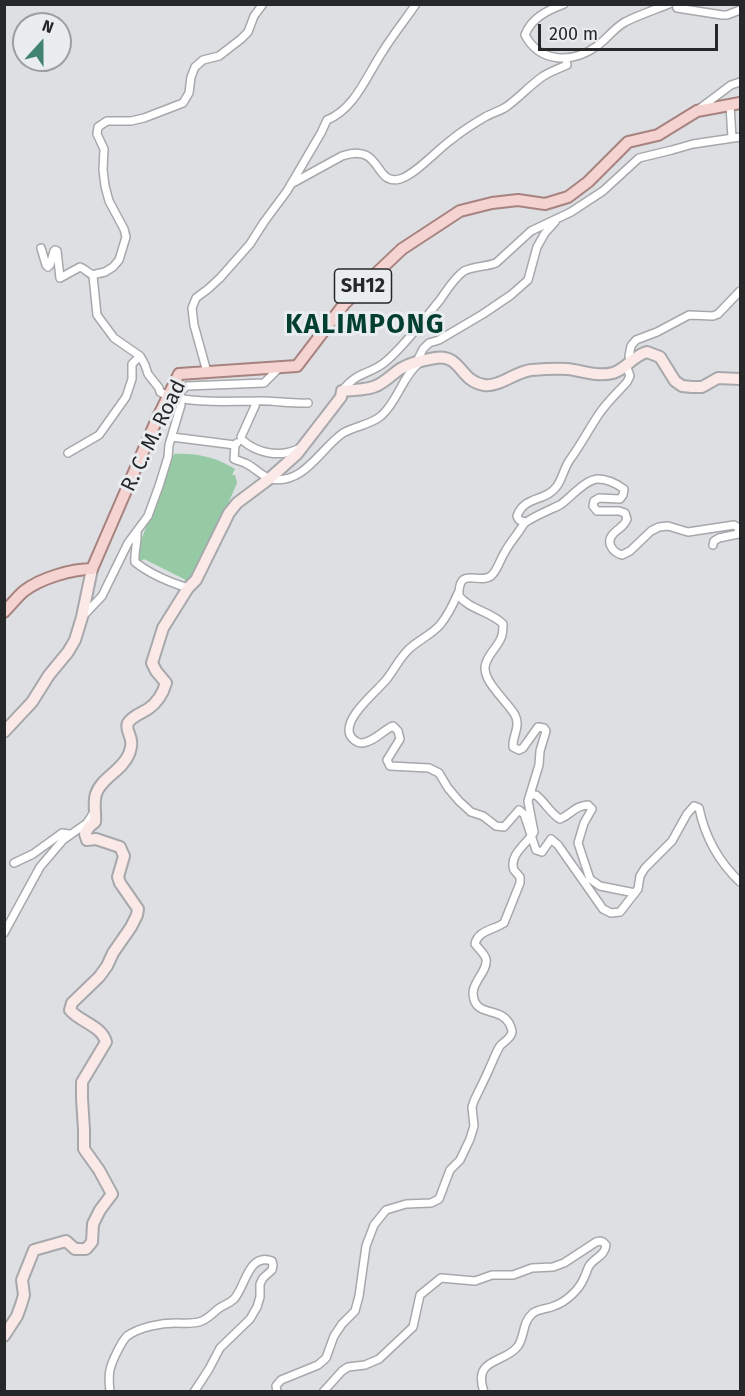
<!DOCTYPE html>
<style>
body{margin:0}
#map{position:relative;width:745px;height:1396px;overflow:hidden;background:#dddfe2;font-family:"Fira Sans",sans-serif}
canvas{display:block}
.frame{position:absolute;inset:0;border:6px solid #262728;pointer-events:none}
.north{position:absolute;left:12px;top:12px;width:60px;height:60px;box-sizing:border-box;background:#eaedef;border:2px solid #9c9e9f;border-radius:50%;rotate:21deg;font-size:16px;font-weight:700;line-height:24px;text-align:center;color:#262728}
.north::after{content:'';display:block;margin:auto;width:21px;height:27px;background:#418271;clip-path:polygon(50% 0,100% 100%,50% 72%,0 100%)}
.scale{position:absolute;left:538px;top:24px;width:180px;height:27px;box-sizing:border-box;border:3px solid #262728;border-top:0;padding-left:8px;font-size:18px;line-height:21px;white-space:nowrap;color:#262728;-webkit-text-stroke:4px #eaedef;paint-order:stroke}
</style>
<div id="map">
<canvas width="745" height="1396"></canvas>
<div class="frame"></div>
<div class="north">N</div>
<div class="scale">200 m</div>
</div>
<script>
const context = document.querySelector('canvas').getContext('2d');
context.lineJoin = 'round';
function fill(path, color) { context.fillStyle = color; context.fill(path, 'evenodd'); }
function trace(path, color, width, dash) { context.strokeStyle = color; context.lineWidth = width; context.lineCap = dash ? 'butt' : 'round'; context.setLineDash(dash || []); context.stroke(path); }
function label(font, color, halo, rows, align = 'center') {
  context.font = font + ' "Fira Sans",sans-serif'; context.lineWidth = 6; context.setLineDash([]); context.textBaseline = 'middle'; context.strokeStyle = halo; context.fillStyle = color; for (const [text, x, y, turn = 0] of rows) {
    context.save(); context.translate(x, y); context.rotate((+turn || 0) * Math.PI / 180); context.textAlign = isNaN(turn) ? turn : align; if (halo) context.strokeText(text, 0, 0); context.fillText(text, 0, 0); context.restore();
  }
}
fill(new Path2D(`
 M 174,454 C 196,453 216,457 235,469 L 232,475 L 235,475 L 237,483 L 195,580 L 189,585 L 184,579 L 144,559 L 139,562 L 137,551 Z`), '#95caa5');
const street = new Path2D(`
 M 564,4 C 548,10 531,18 525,35 C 540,63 572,64 597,46 C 607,39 614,28 625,22 C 639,15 654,10 669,4
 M 676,4 L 677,8 L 722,15 L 727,15 L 740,10
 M 730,105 L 732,138
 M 699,109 L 731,85 L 740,82
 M 291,184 L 342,156 C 383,142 373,186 400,179 C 415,175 437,150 451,140 C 462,131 473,124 485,117 C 492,113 500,111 506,107 C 519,98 529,86 542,77 C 549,72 558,69 567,65 L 566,59
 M 41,248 L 46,265 L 48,267 L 50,265 L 54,251 L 55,250 L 57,251 L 60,278 L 80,267 C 86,269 88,274 94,275
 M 630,361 L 629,356 L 631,346 L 636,340 L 657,332 L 689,315 L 713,316 L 718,314 L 740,291
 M 416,363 L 423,349 L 429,343 L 439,340 L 483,314 L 511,295 L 528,280 L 537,247 L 545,233 L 555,222
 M 207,372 L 194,325 L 192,308 L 196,298 L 208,289 L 220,278 L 250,244 L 264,222 L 287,191 L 321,133 L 327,120 C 355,109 367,75 383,51 C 393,35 405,20 416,4
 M 342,391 C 356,372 368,375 384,363 C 404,347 424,319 440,300 C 447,290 454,278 464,271 C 474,266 485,267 496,263 L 531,231 L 571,212 L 603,191 L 639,158 L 672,150 L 693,144 L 740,137
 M 178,393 L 187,386 L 264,383 L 280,367
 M 180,395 L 183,399 C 207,403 231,401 255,401 C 273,400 290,404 308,403
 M 168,396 L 160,392 L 159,388 L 148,374 L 145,365 L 140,356 L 114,338 L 97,315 L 93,276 L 96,274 L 105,272 L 113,267 L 119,260 L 126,237 L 124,229 L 109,201 L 105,186 L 103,170 L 104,149 L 97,134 L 98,127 L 107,121 L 131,121 L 144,118 L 183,103 L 189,93 L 191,77 L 195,67 L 203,60 L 219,56 L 241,39 L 248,32 L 254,16 L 263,4
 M 256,401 L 255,406 L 241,437 L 242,440 C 257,453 279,458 298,449
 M 172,437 L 235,445 L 237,443
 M 235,445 L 234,459 C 239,461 243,462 247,464 C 255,468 263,477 271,479 C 304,485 320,449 343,433 C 355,426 370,425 381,416 C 398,401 402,377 419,363
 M 68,453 L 99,435 L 126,397 L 132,379 L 132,364 L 140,356
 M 525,522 L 519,520 L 517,516 C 525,495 546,502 557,486 C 562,479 564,469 569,461 C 580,446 589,429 599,414 C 607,402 618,392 627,382 L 630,376 L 626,365
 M 137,531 C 138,542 134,551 135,562 C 151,575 169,582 188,588
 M 458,593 C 453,605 448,615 440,625 C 431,635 417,641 408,650 C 399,659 394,670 386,680 C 376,692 343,718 350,735 C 352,739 357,743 361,743 C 373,743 383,730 393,726 L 398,731 L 400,739 L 387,760 L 390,766 L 429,768 L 439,773 L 448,788 L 459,801 L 471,812 L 483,816 L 496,826 L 504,827 L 519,810 L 524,814 L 536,850 L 542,852 L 551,839 L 558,845 L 603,909 L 611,913 L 620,912 L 638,889 L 640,876 L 645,868 L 672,841 L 687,814 L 694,806 L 699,808 C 705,837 719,862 740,882
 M 84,615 L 102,596 L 128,543 L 148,516 L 159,486 L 168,457 L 169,445 L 181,405 L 180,395 L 172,389
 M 530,795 L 536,795 C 545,802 550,813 560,819 C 572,814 574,806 588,805 L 592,809 L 584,823 L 578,843 L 590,879 L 600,886 L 635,893
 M 14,863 L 33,854 L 62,833 L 69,834
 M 4,933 L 40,867 L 63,840 L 87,823 L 94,812
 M 110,1392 C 108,1374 109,1368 117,1352 C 120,1346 123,1340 127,1336 C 140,1327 161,1323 176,1323 C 184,1323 191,1324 199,1322 C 207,1320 212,1314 218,1309 C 223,1305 229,1304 234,1299 C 245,1288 248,1252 272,1261 L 273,1265 L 272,1270 L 263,1278 L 260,1284 L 260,1297 L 257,1307 L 250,1319 L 220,1348 L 209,1369 L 194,1392
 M 277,1392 L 276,1386 L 281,1380 L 318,1365 L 326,1358 L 334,1336 L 342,1324 L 355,1311 L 359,1296 L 366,1246 L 374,1225 L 386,1210 L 406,1204 L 431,1203 L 439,1199 L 450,1170 L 460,1160 L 470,1139 L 474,1126 L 472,1107 L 474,1101 C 479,1090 485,1079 490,1067 C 493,1061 496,1052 500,1046 C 504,1041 511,1039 512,1032 C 512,1029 510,1025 509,1023 C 499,1006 474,1018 473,993 C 473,981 488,971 486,959 C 485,954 478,948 475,944 C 478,930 494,930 504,923 L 520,883 L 520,877 C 520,877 514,870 514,870 C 508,855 528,843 534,832 L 528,801 L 539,765 L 540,751 L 546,731 L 544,728 L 538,727 L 523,748 L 519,750 L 513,747 C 512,736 521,727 515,715 C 507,701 484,683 485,667 C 486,656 497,648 501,638 C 503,634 503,629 503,624 C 490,611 470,610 459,596 C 458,565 479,585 491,576 C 498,570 500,559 505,552 C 510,542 518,534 523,525 C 527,519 552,509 560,505 C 570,498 586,479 598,479 C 607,479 617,484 624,489 L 623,495 L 620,499 L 599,498 L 594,501 L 593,506 L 597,511 L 619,511 L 625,513 L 627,519 C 624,527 620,527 614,533 C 605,542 612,552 622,555 L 630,551 L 651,531 L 659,527 L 668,526 L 688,532 L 734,525 L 739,528 L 738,534 L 719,538 L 714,541 L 713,545
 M 323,1392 L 342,1371 L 348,1367 L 365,1365 L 379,1359 L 413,1327 L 420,1295 L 441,1278 L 475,1281 L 492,1275 L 513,1275 L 532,1268 L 553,1267 L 564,1263 L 596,1242 L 600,1241 L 603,1242 L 606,1245 C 605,1256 595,1257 589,1266 C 587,1270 586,1274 584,1278 C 579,1290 566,1302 554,1306 C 547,1309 539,1309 533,1313 C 522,1322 525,1336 518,1346 C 505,1364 472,1357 484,1392`);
const secondary = new Path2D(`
 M 4,732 L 32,702 L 49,675 L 68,652 L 75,640 L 82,617 L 92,569
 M 4,1336 L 17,1316 L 21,1305 L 24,1295 L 22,1280 L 34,1250 L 66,1241 L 75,1249 L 86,1249 L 92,1242 L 93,1224 L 100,1210 L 112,1194 L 99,1170 L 84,1149 L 84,1130 L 82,1098 L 82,1082 L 106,1042 C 102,1026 80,1022 70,1010 L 72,1003 L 99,977 L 107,966 L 113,953 L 131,927 L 137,915 L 138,909 L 120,883 L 118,877 L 124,856 L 120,847 L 96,839 L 87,840 L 85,834 L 89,827 L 95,822 C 96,813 93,803 96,794 C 101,778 122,771 129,754 C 130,751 132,744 131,741 C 131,735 125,729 128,723 C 132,716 142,713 148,709 C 157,703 163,693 166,683 L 156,671 L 152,663 L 163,628 L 188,588 L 196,580 L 229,513 L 237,503 L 269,479 L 297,454 L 341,397 L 342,391 C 354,389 367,391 378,385 C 386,381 393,374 400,369 C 410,363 423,360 435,358 C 462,354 459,381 484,385 C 500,387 515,372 531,370 C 543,369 556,368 568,369 C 583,371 597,377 613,373 C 627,369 632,356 647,352 L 660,357 L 675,381 L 682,386 L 692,387 L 702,387 L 718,378 L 740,379`);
const primary = new Path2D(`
 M 4,612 C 11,605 17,597 24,591 C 41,578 72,569 92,569 L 157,419 L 179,374 L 297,366 L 345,303 L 402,249 L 460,211 L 492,203 L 518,200 L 545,204 L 568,197 L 588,182 L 628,142 L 658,135 L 697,111 L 740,103`);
trace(street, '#a6a8ab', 10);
trace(secondary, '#a6a8ab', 14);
trace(primary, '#a78380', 14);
trace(street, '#fff', 7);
trace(secondary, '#fae9e7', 10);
trace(primary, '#f4d3d0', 10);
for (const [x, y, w] of [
 [363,286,57]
]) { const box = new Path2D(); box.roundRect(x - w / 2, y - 17, w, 34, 4.5); context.fillStyle = '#eaedef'; context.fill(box); trace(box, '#262728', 1.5); }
label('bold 20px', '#262728', null, [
 ["SH12",363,286]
]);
label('21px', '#262728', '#eaedef', [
 ["R. C. M. Road",154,436,-64]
]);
context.letterSpacing = '1.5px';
label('bold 27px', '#033e33', '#eaedef', [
 ["KALIMPONG",365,325]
]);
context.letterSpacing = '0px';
</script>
